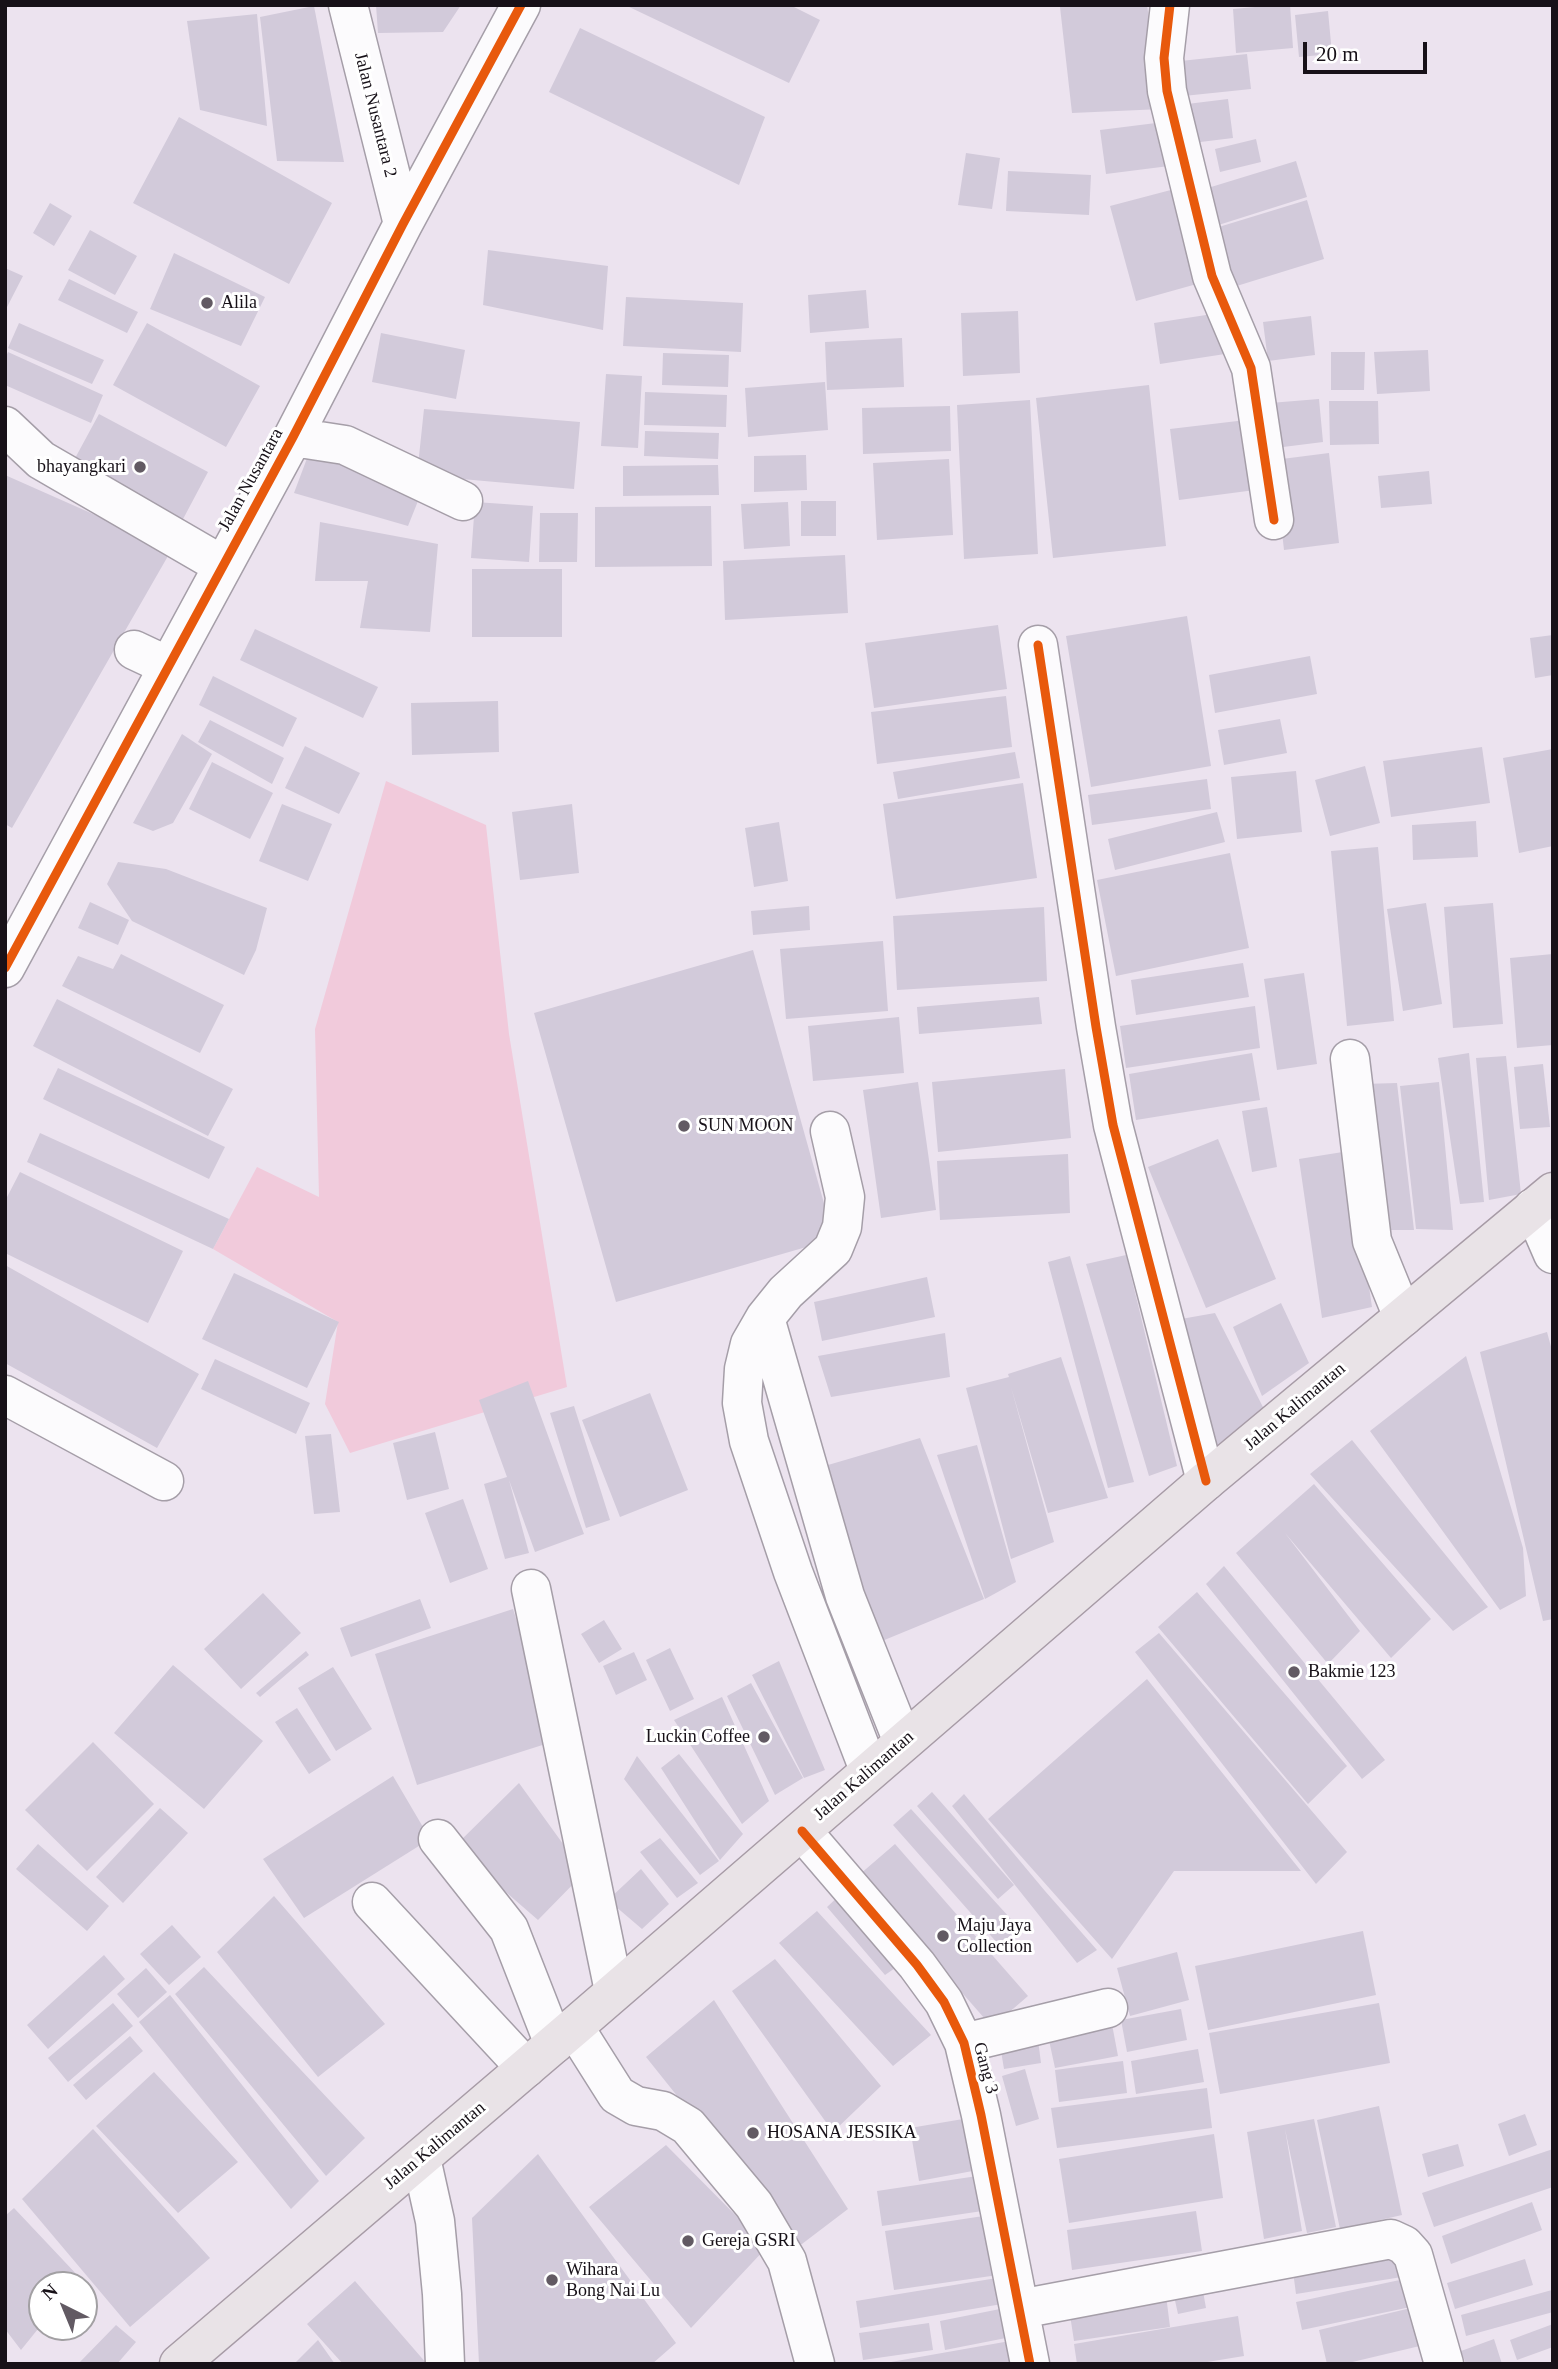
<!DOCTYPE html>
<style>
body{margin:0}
#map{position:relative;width:1558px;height:2369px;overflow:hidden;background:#ece3ef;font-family:Georgia,serif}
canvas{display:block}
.frame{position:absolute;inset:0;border:7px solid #171118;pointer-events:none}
.north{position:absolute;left:28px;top:2271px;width:70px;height:70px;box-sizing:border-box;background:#fff;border:2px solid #a2a0a3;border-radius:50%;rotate:317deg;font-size:19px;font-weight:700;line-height:28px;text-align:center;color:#171118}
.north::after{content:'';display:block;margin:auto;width:24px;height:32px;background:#625a63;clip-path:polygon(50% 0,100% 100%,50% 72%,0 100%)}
.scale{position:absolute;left:1303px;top:42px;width:124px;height:32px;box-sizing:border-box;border:4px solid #171118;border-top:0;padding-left:9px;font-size:21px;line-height:24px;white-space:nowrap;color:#171118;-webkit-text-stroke:5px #fff;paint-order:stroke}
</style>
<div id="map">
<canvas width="1558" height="2369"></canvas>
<div class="frame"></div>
<div class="north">N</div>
<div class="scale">20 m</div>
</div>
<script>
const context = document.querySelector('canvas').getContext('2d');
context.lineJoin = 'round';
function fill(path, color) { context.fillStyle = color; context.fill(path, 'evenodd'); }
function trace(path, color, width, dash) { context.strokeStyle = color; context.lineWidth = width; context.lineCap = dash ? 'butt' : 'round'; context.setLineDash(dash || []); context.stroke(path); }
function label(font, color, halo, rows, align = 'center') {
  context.font = font + ' Georgia,serif'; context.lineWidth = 6; context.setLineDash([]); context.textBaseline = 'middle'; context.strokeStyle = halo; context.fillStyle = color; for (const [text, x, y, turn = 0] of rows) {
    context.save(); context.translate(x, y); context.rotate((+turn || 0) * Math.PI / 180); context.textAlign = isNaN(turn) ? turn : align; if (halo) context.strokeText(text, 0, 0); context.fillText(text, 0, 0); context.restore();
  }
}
fill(new Path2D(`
 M 386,781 L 486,825 L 509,1034 L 567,1387 L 350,1453 L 325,1404 L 338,1322 L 213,1249 L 257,1167 L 319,1197 L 315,1029 Z`), '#f1cadb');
fill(new Path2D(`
 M 376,5 L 461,5 L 443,32 L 378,33 Z
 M 625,5 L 790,5 L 820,20 L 789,83 Z
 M 1087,5 L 1147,5 L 1162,109 L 1072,113 L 1060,7 Z
 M 1277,5 L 1290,5 L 1293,48 L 1236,53 L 1233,9 Z
 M 314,6 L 344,162 L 277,161 L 260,17 Z
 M 1328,11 L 1332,54 L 1299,57 L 1295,15 Z
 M 257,14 L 267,126 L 200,110 L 187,21 Z
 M 580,28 L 765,117 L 739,185 L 549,92 Z
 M 1247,54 L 1251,89 L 1174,97 L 1171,62 Z
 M 1228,99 L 1233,138 L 1184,144 L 1179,105 Z
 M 179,117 L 332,203 L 289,284 L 133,203 Z
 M 1172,121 L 1177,165 L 1106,174 L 1100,130 Z
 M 1256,139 L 1261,162 L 1220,172 L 1215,149 Z
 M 966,153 L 1000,158 L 992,209 L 958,205 Z
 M 1296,161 L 1307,197 L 1209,228 L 1198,191 Z
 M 1008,171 L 1091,175 L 1089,215 L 1006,211 Z
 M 1186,186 L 1211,280 L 1136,301 L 1110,206 Z
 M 1307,200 L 1324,259 L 1227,289 L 1209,230 Z
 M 50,203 L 72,216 L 54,246 L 33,233 Z
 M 90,230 L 137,256 L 115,295 L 68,270 Z
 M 488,250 L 608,266 L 603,330 L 483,305 Z
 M 174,253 L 265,297 L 241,346 L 150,309 Z
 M 5,268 L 23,276 L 5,311 Z
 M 69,279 L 138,312 L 127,333 L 58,300 Z
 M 866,290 L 869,328 L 810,333 L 808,295 Z
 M 626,297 L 743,303 L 741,352 L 623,346 Z
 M 1018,311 L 1020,373 L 963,376 L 961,313 Z
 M 1219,313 L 1225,354 L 1160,364 L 1154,323 Z
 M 1311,316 L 1315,355 L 1268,361 L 1263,322 Z
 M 19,323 L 104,360 L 92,384 L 8,348 Z
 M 147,323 L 260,386 L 226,447 L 113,385 Z
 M 381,333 L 465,350 L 456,399 L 372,382 Z
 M 902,338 L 904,387 L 827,390 L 825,342 Z
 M 1428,350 L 1430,391 L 1377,394 L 1374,352 Z
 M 8,352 L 103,395 L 91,423 L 5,385 L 5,359 Z
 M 1331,352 L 1365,352 L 1364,390 L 1331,390 Z
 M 663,353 L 729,355 L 728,387 L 662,385 Z
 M 606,374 L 642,376 L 638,448 L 601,446 Z
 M 825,382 L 828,430 L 748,437 L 745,388 Z
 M 1149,385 L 1166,546 L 1053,558 L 1036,398 Z
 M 645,392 L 727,395 L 726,427 L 644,425 Z
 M 1319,399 L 1323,442 L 1275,448 L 1270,403 Z
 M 1030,400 L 1038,554 L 964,559 L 957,405 Z
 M 1329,401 L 1378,401 L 1379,444 L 1330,445 Z
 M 950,406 L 951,451 L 863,454 L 862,408 Z
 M 424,409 L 580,422 L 574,489 L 417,475 Z
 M 99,414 L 208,472 L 182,521 L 73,462 Z
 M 1246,420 L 1255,490 L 1179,500 L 1170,429 Z
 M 645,431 L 719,433 L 718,459 L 644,456 Z
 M 309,453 L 422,491 L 408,526 L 294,493 Z
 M 1329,453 L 1339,543 L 1284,550 L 1274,460 Z
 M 806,455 L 807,490 L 754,492 L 754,456 Z
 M 949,459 L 953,535 L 877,540 L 873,463 Z
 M 718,465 L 719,495 L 623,496 L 623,466 Z
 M 1429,471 L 1432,504 L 1381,508 L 1378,476 Z
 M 5,475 L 172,549 L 12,828 L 5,824 Z
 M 801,501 L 836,501 L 836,536 L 801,536 Z
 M 475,502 L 533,506 L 529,562 L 471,558 Z
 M 788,502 L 790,546 L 744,549 L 741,504 Z
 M 711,506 L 712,566 L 595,567 L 595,507 Z
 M 540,513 L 578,513 L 577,562 L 539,562 Z
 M 320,522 L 438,544 L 430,632 L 360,628 L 368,581 L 315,581 Z
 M 845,555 L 848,613 L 725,620 L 723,561 Z
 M 472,569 L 562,569 L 562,637 L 472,637 Z
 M 1187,616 L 1211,766 L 1091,787 L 1066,636 Z
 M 998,625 L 1007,689 L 874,708 L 865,643 Z
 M 255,629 L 378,687 L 363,718 L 240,660 Z
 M 1553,635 L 1553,675 L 1535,678 L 1530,638 Z
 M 1310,656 L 1317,694 L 1215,713 L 1209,675 Z
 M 213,676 L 297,718 L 283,747 L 199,705 Z
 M 1006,696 L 1012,747 L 877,764 L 871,712 Z
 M 498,701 L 499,752 L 412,755 L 411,703 Z
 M 1280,719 L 1287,753 L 1224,765 L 1218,730 Z
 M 210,720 L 284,758 L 272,784 L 198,742 Z
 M 182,734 L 212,754 L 173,823 L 153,831 L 133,823 Z
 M 305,746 L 360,773 L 339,814 L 285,788 Z
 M 1482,747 L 1490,803 L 1391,817 L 1383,761 Z
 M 1553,749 L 1553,846 L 1519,853 L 1503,758 Z
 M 1015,752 L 1020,778 L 898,799 L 893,772 Z
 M 212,762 L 273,793 L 250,839 L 189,809 Z
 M 1365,766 L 1380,823 L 1330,836 L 1315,780 Z
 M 1296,771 L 1302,832 L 1237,839 L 1231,777 Z
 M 1207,779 L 1211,809 L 1092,825 L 1088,795 Z
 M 1023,783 L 1037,878 L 896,899 L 883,804 Z
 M 282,804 L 332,824 L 308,881 L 259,861 Z
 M 572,804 L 579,873 L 520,880 L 512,812 Z
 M 1217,812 L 1225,842 L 1115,870 L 1108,839 Z
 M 1476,821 L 1478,857 L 1413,860 L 1412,825 Z
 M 779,822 L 788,881 L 754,887 L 745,828 Z
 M 1378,847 L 1394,1021 L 1347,1026 L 1331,851 Z
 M 1230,853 L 1249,948 L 1116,976 L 1097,880 Z
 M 118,862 L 166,869 L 267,908 L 256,950 L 244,975 L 132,921 L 107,884 Z
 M 90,902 L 129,920 L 118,945 L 78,928 Z
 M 1426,903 L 1442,1004 L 1403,1011 L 1387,909 Z
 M 1493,903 L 1503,1024 L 1453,1028 L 1444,907 Z
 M 809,906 L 810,930 L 753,935 L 751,911 Z
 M 1044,907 L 1047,981 L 897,990 L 893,916 Z
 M 883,941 L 888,1011 L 786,1019 L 780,949 Z
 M 753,950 L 834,1239 L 616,1302 L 534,1013 Z
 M 121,954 L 224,1005 L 200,1053 L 62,986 L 78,956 L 113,969 Z
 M 1553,954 L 1553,1045 L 1517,1048 L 1510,958 Z
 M 1243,963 L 1249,997 L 1136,1015 L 1131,980 Z
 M 1304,973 L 1317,1064 L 1277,1070 L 1264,979 Z
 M 1039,997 L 1042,1024 L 919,1034 L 917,1007 Z
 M 57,999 L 233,1089 L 208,1136 L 33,1046 Z
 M 1255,1006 L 1260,1048 L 1126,1068 L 1120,1026 Z
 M 899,1017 L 904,1073 L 813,1081 L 808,1026 Z
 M 1252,1053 L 1260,1100 L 1136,1120 L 1129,1074 Z
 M 1469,1053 L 1484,1202 L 1460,1204 L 1438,1058 Z
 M 1506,1056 L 1521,1194 L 1489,1200 L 1476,1058 Z
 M 1543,1064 L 1550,1127 L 1520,1129 L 1514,1067 Z
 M 58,1068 L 225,1147 L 209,1179 L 43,1099 Z
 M 1065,1069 L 1071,1138 L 938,1152 L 932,1082 Z
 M 918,1082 L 936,1210 L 881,1218 L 863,1090 Z
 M 1439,1082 L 1453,1230 L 1416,1229 L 1400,1086 Z
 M 1397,1083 L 1414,1230 L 1379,1230 L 1363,1084 Z
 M 1267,1107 L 1277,1167 L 1252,1172 L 1242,1111 Z
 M 40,1133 L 229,1219 L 213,1249 L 27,1162 Z
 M 1218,1139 L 1276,1279 L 1206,1308 L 1148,1167 Z
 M 1349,1151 L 1372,1307 L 1322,1318 L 1299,1159 Z
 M 1068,1154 L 1070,1213 L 940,1220 L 937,1161 Z
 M 20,1172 L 183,1251 L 148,1323 L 5,1253 L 5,1201 Z
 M 1126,1255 L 1177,1466 L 1149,1476 L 1086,1264 Z
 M 1070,1256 L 1134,1482 L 1108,1488 L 1048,1262 Z
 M 5,1265 L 199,1374 L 157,1448 L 5,1363 Z
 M 234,1273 L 339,1322 L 307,1388 L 202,1339 Z
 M 927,1277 L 935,1317 L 822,1341 L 814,1302 Z
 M 1281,1303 L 1309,1363 L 1262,1396 L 1233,1327 Z
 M 1215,1313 L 1265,1411 L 1217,1445 L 1181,1319 Z
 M 1547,1332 L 1553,1354 L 1553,1619 L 1543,1621 L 1480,1352 Z
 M 945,1333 L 950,1377 L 831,1397 L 818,1356 Z
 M 1466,1356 L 1523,1548 L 1526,1596 L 1500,1610 L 1370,1431 Z
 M 1061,1357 L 1108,1498 L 1048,1513 L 1011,1387 L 1054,1542 L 1011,1559 L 966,1388 L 1009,1377 L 1008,1374 Z
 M 215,1359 L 310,1403 L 296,1434 L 201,1389 Z
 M 528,1381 L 584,1534 L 535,1552 L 509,1480 L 529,1553 L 505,1559 L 484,1484 L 507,1477 L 479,1400 Z
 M 650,1393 L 688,1490 L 620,1517 L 582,1420 Z
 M 574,1406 L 610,1520 L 586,1528 L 550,1413 Z
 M 435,1432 L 449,1489 L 407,1500 L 393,1443 Z
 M 331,1434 L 340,1512 L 314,1514 L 305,1436 Z
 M 920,1438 L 984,1599 L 882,1641 L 811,1470 Z
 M 1352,1440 L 1488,1607 L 1453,1631 L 1310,1474 Z
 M 977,1445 L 1016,1582 L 985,1599 L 937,1455 Z
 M 1314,1484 L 1431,1619 L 1391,1658 L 1285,1533 L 1360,1631 L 1328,1664 L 1236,1553 Z
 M 463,1499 L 488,1569 L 450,1583 L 425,1513 Z
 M 1224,1566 L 1385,1760 L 1362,1779 L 1206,1584 Z
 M 1197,1592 L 1347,1766 L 1308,1804 L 1158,1627 Z
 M 263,1593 L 301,1633 L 241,1689 L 204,1649 Z
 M 420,1599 L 431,1628 L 351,1657 L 340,1628 Z
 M 513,1609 L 555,1741 L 417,1785 L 375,1654 Z
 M 604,1620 L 622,1649 L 599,1663 L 581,1634 Z
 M 1159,1633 L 1347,1852 L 1316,1884 L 1135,1652 Z
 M 670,1648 L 694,1699 L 670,1711 L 646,1660 Z
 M 306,1651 L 309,1655 L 260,1697 L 256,1693 Z
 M 634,1652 L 647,1680 L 616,1695 L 603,1666 Z
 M 779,1661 L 825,1770 L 804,1778 L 752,1675 Z
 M 173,1665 L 263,1741 L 204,1809 L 114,1733 Z
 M 333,1667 L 372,1729 L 336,1751 L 298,1688 Z
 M 1147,1679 L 1301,1871 L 1174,1871 L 1112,1959 L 988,1819 Z
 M 751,1683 L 803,1778 L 775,1795 L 727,1696 Z
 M 722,1697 L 769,1801 L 742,1824 L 674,1720 Z
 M 297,1708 L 331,1760 L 309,1774 L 275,1722 Z
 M 93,1742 L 154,1804 L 87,1871 L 25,1810 Z
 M 679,1754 L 743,1834 L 720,1860 L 661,1768 Z
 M 637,1756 L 719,1861 L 700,1875 L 624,1779 Z
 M 393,1776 L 430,1839 L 304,1918 L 263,1859 Z
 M 519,1783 L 584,1873 L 538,1920 L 454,1847 Z
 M 932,1792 L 1014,1885 L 998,1899 L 917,1806 Z
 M 964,1794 L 1045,1891 L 1097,1950 L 1077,1963 L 952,1806 Z
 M 160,1808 L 188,1833 L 123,1903 L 96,1877 Z
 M 911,1809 L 1019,1928 L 999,1945 L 893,1825 Z
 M 660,1838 L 698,1883 L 677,1898 L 640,1852 Z
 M 38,1844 L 109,1906 L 87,1931 L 16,1869 Z
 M 895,1844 L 1028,1996 L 992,2027 L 859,1875 Z
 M 641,1869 L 669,1904 L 642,1929 L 608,1900 Z
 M 842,1893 L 901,1964 L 885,1975 L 827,1907 Z
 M 274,1896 L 385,2024 L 318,2077 L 217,1952 Z
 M 817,1911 L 931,2035 L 893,2066 L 779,1943 Z
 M 172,1925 L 201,1957 L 169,1985 L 140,1954 Z
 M 1363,1931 L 1376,1995 L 1208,2030 L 1195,1966 Z
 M 1177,1952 L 1189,2000 L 1130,2016 L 1117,1968 Z
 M 104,1955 L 125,1979 L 48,2049 L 27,2025 Z
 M 775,1959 L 881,2086 L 833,2132 L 732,1991 Z
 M 204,1967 L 365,2138 L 326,2176 L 175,1994 Z
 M 146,1968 L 167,1992 L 138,2018 L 117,1994 Z
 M 170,1995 L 319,2181 L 291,2209 L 139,2022 Z
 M 714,2000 L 848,2209 L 798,2247 L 646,2057 Z
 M 113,2003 L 133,2026 L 68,2082 L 48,2058 Z
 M 1379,2003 L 1390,2063 L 1220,2094 L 1209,2033 Z
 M 1181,2009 L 1187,2040 L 1127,2052 L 1121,2020 Z
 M 1111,2019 L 1118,2056 L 1055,2068 L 1047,2031 Z
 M 1037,2032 L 1041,2063 L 1004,2069 L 999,2039 Z
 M 130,2036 L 143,2051 L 86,2100 L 73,2085 Z
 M 1198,2049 L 1204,2082 L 1136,2094 L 1131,2061 Z
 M 1123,2061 L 1127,2093 L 1059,2102 L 1055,2070 Z
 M 1025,2069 L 1039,2119 L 1016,2126 L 1002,2076 Z
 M 154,2072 L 238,2162 L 178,2213 L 96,2126 Z
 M 1207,2088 L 1212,2128 L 1057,2148 L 1051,2108 Z
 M 1379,2106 L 1402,2215 L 1340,2229 L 1317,2120 Z
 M 1525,2114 L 1537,2145 L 1509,2156 L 1498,2124 Z
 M 969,2118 L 978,2170 L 919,2181 L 910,2128 Z
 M 1314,2119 L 1336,2227 L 1307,2233 L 1285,2129 L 1302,2231 L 1264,2239 L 1247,2132 Z
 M 93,2129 L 210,2258 L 130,2327 L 22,2199 Z
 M 1214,2134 L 1223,2198 L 1069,2223 L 1059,2159 Z
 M 1458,2144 L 1464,2166 L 1428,2177 L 1422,2154 Z
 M 666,2145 L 767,2247 L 691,2328 L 589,2207 Z
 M 1553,2149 L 1553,2187 L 1434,2227 L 1422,2193 Z
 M 538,2154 L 676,2343 L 652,2364 L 479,2364 L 472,2218 Z
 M 984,2175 L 989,2210 L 882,2226 L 877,2191 Z
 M 1532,2202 L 1542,2230 L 1451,2264 L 1442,2236 Z
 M 14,2208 L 80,2278 L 74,2285 L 42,2285 L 42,2324 L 21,2350 L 5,2329 L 5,2216 Z
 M 1196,2211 L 1202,2251 L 1072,2270 L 1067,2230 Z
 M 990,2215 L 998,2275 L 894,2290 L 885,2231 Z
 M 1404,2246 L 1408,2276 L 1296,2294 L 1292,2264 Z
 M 1525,2259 L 1533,2285 L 1455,2309 L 1447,2283 Z
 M 1414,2277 L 1420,2305 L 1302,2330 L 1296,2302 Z
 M 997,2278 L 1002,2304 L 860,2328 L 856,2301 Z
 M 1201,2280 L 1206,2308 L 1178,2314 L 1172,2287 Z
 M 355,2281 L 427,2364 L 343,2364 L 307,2324 Z
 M 1165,2287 L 1170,2327 L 1074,2341 L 1068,2302 Z
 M 1552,2290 L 1553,2312 L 1466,2336 L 1461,2315 Z
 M 1415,2307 L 1424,2345 L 1344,2364 L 1327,2364 L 1319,2330 Z
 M 1000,2309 L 1006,2338 L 945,2350 L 940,2321 Z
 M 1238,2316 L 1244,2356 L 1195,2364 L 1077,2364 L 1074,2344 Z
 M 929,2323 L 933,2350 L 863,2360 L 859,2333 Z
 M 1553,2324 L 1553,2347 L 1517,2360 L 1510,2340 Z
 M 116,2325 L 136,2342 L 117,2364 L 78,2364 Z
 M 1494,2339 L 1502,2364 L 1466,2364 L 1461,2351 Z
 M 318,2340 L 335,2364 L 294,2364 Z
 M 1010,2341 L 1013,2364 L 891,2364 L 891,2362 Z`), '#d2cada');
const minor = new Path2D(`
 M 348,5 L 403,224
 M 1170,5 L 1164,58 L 1167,91 L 1212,276 L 1251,368 L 1274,520
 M 5,426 L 41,460 L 222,565
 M 293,437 L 345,445 L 463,501
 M 1038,645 L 1096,1027 L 1113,1125 L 1206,1481
 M 134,650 L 168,666
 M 5,968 L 293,437 L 403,224 L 521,5
 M 1350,1059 L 1372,1241 L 1403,1317
 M 830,1131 L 845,1197 L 842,1227 L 833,1249 L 786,1292 L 765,1318 L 750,1344 L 744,1369 L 742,1403 L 749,1441 L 793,1572 L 869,1770
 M 1533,1208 L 1553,1254
 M 765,1318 L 845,1596 L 903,1742
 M 5,1395 L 164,1481
 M 531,1589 L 614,1991
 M 802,1831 L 917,1965 L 944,2002 L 964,2043 L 981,2115 L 1030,2364
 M 438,1839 L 509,1929 L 554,2044
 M 372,1902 L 526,2068
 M 574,2027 L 617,2095 L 636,2106 L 663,2111 L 688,2126 L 754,2205 L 787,2261 L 815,2364
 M 964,2043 L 1108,2008
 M 421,2158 L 435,2221 L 442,2294 L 445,2364
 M 1020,2309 L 1391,2239 L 1404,2245 L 1413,2255 L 1444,2364`);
const major = new Path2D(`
 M 179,2364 L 574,2027 L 1206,1481 L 1553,1192`);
trace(minor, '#a59ea8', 41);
trace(major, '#a79ba6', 41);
trace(minor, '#fcfbfd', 38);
trace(major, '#e9e3e7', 38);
trace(new Path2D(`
 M 1170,5 L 1164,58 L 1167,91 L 1212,276 L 1251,368 L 1274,520
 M 1038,645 L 1096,1027 L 1113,1125 L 1206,1481
 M 5,968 L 293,437 L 403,224 L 521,5
 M 802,1831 L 917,1965 L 944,2002 L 964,2043 L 981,2115 L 1030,2364`), '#e8590c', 9);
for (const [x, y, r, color] of [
 [207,303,7,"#625a63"],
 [140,467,7,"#625a63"],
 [684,1126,7,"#625a63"],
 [1294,1672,7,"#625a63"],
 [764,1737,7,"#625a63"],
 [943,1936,7,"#625a63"],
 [753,2133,7,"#625a63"],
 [688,2241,7,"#625a63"],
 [552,2280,7,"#625a63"]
]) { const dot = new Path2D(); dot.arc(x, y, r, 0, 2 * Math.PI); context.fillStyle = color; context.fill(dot); trace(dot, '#fff', 2.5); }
label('18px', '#171118', '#fff', [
 ["Jalan Nusantara 2",375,115,76],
 ["Jalan Nusantara",251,480,-61],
 ["Jalan Kalimantan",1295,1407,-40],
 ["Jalan Kalimantan",864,1776,-41],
 ["Gang 3",985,2068,75],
 ["Jalan Kalimantan",435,2146,-40]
]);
label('18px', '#171118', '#fff', [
 ["Alila",221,303],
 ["bhayangkari",126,467,"right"],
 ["SUN MOON",698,1126],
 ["Bakmie 123",1308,1672],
 ["Luckin Coffee",750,1737,"right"],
 ["Maju Jaya",957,1926],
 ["Collection",957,1947],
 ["HOSANA JESSIKA",767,2133],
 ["Gereja GSRI",702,2241],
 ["Wihara",566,2270],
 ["Bong Nai Lu",566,2291]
], 'left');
</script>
